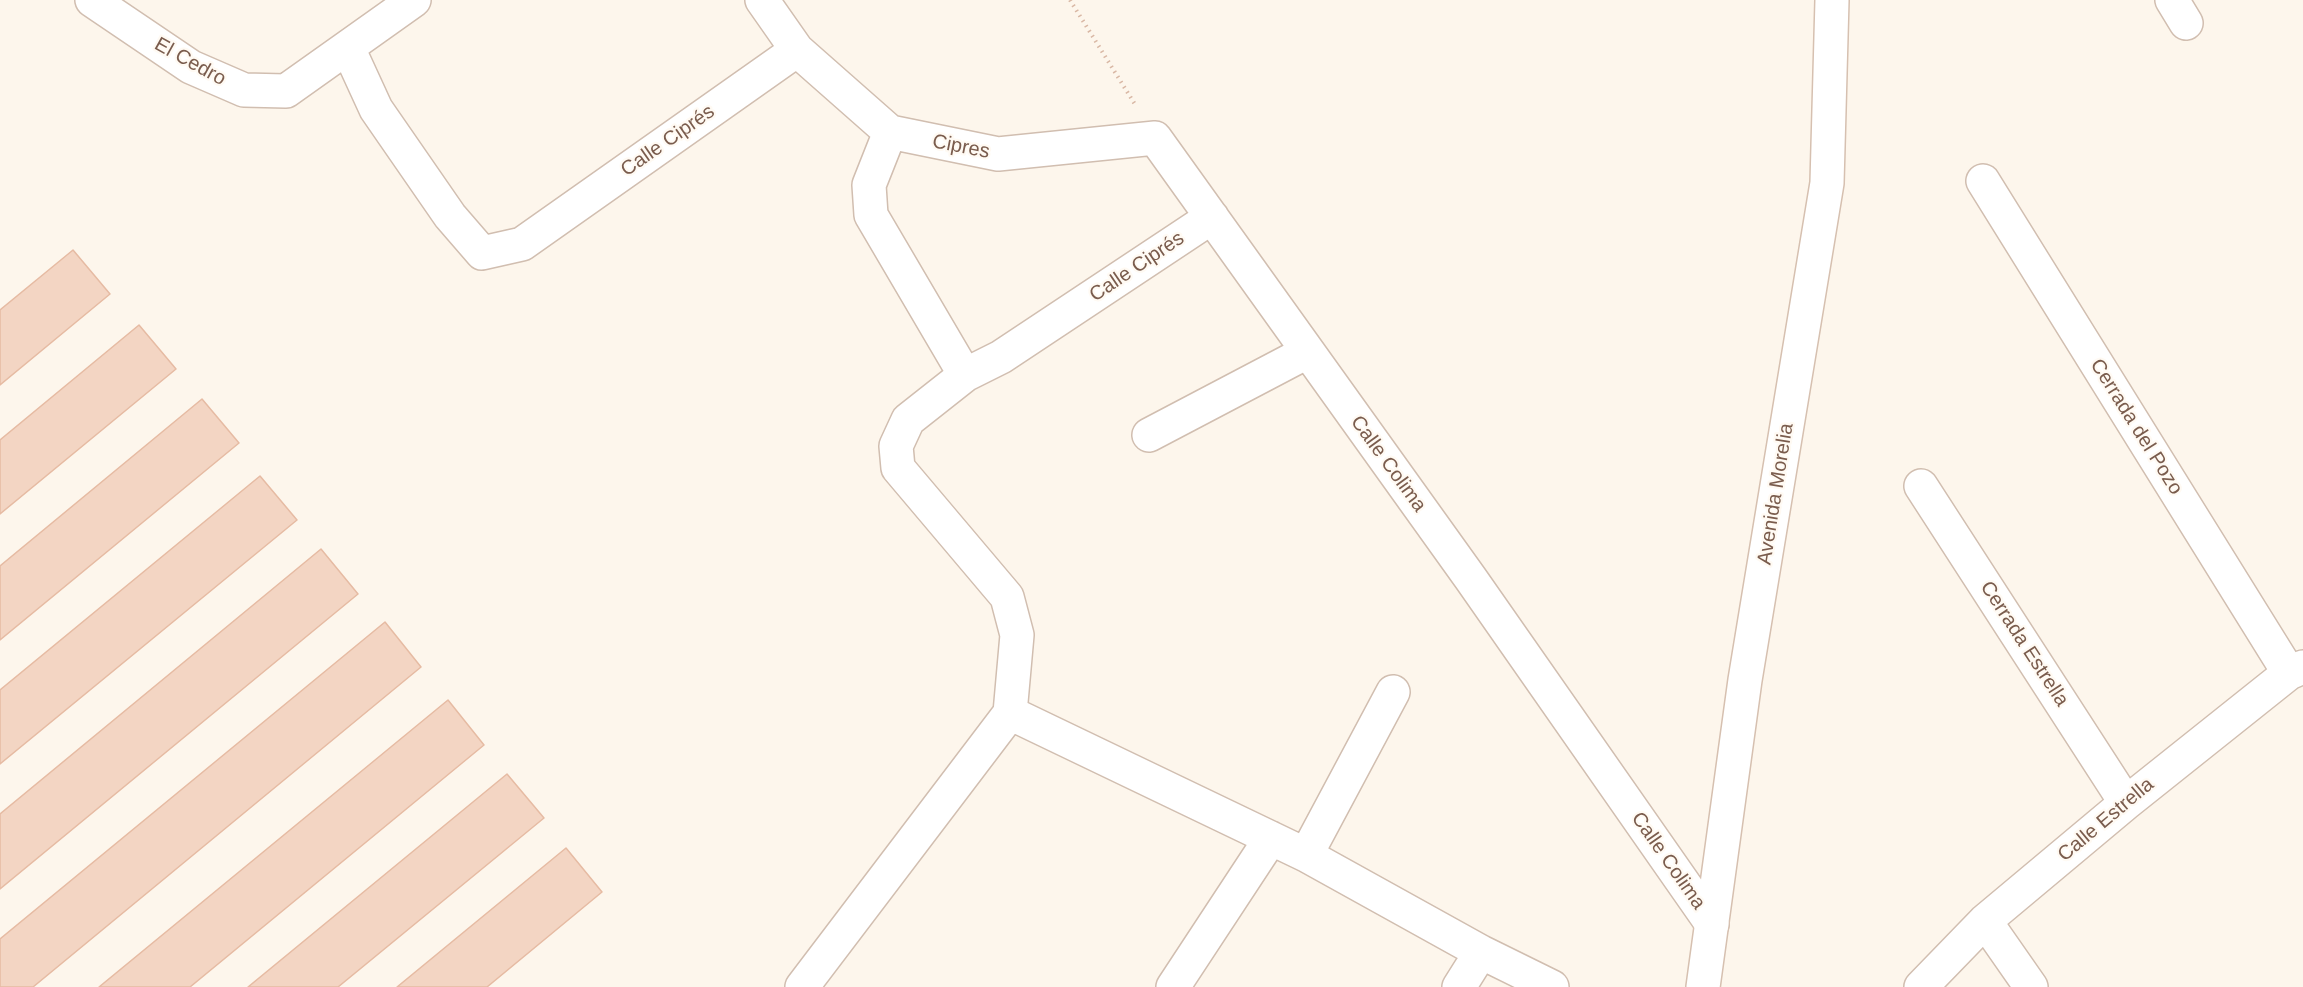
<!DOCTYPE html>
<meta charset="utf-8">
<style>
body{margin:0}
canvas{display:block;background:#fdf6ec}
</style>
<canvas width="2303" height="987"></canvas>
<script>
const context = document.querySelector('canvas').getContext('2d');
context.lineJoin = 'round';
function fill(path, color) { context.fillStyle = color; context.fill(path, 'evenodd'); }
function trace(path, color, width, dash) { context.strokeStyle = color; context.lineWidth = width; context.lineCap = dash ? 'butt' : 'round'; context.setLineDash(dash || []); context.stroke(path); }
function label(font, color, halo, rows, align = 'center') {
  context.font = font + ' Arial,sans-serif'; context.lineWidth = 4.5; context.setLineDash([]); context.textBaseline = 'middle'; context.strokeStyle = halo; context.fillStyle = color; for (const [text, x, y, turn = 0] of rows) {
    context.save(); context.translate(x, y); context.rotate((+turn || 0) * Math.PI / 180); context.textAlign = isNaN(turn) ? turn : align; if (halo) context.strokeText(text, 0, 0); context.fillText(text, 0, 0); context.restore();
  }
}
const building = new Path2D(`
 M 73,250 L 110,294 L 0,385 L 0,310 Z
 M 139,325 L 176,369 L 0,514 L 0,440 Z
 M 202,399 L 239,443 L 0,640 L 0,566 Z
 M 260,476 L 297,520 L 0,764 L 0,690 Z
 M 321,549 L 358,594 L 0,889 L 0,814 Z
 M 385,622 L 421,667 L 33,987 L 0,987 L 0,939 Z
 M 448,700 L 484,745 L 190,987 L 99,987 Z
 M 507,774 L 544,818 L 338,987 L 248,987 Z
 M 566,848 L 602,892 L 487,987 L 397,987 Z`);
fill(building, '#f3d5c3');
trace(building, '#e6bba3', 1.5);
const street = new Path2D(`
 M 92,0 L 191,67 L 244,90 L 286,91 L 414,0
 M 762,0 L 797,50 L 890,132 L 998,154 L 1155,138 L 1471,579 L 1712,924
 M 2172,0 L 2186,23
 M 348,48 L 376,109 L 450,216 L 482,253 L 522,244 L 797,50
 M 890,132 L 869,185 L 871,215 L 965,375 L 1001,357 L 1212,217
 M 1983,181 L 2289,673
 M 1149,435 L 1307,352
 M 1921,486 L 2126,803
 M 1010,713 L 1306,855 L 1481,952 L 1552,987
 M 1306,855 L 1393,692
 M 1985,921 L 2031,987
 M 802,987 L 1010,713 L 1017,635 L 1007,597 L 898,468 L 896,446 L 908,420 L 965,375
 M 1173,987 L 1271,838
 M 1459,987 L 1481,952
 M 1921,987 L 1985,921 L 2126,803 L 2289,673 L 2303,667`);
const secondary = new Path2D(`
 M 1703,987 L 1745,680 L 1827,183 L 1832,0`);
trace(street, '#d1beb0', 36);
trace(secondary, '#d6c0b0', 36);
trace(new Path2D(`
 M 1070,0 L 1136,106`), '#d9b8a5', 4, [1.5, 4.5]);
trace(street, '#fff', 33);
trace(secondary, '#fff', 33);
label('20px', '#7a5c4d', '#fffaf3', [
 ["El Cedro",190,62,29],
 ["Calle Ciprés",668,141,-35],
 ["Cipres",961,147,11],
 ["Calle Ciprés",1137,267,-34],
 ["Cerrada del Pozo",2136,427,58],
 ["Calle Colima",1388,464,54],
 ["Avenida Morelia",1776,494,-81],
 ["Cerrada Estrella",2024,644,57],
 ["Calle Estrella",2106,820,-40],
 ["Calle Colima",1668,861,55]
]);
</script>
